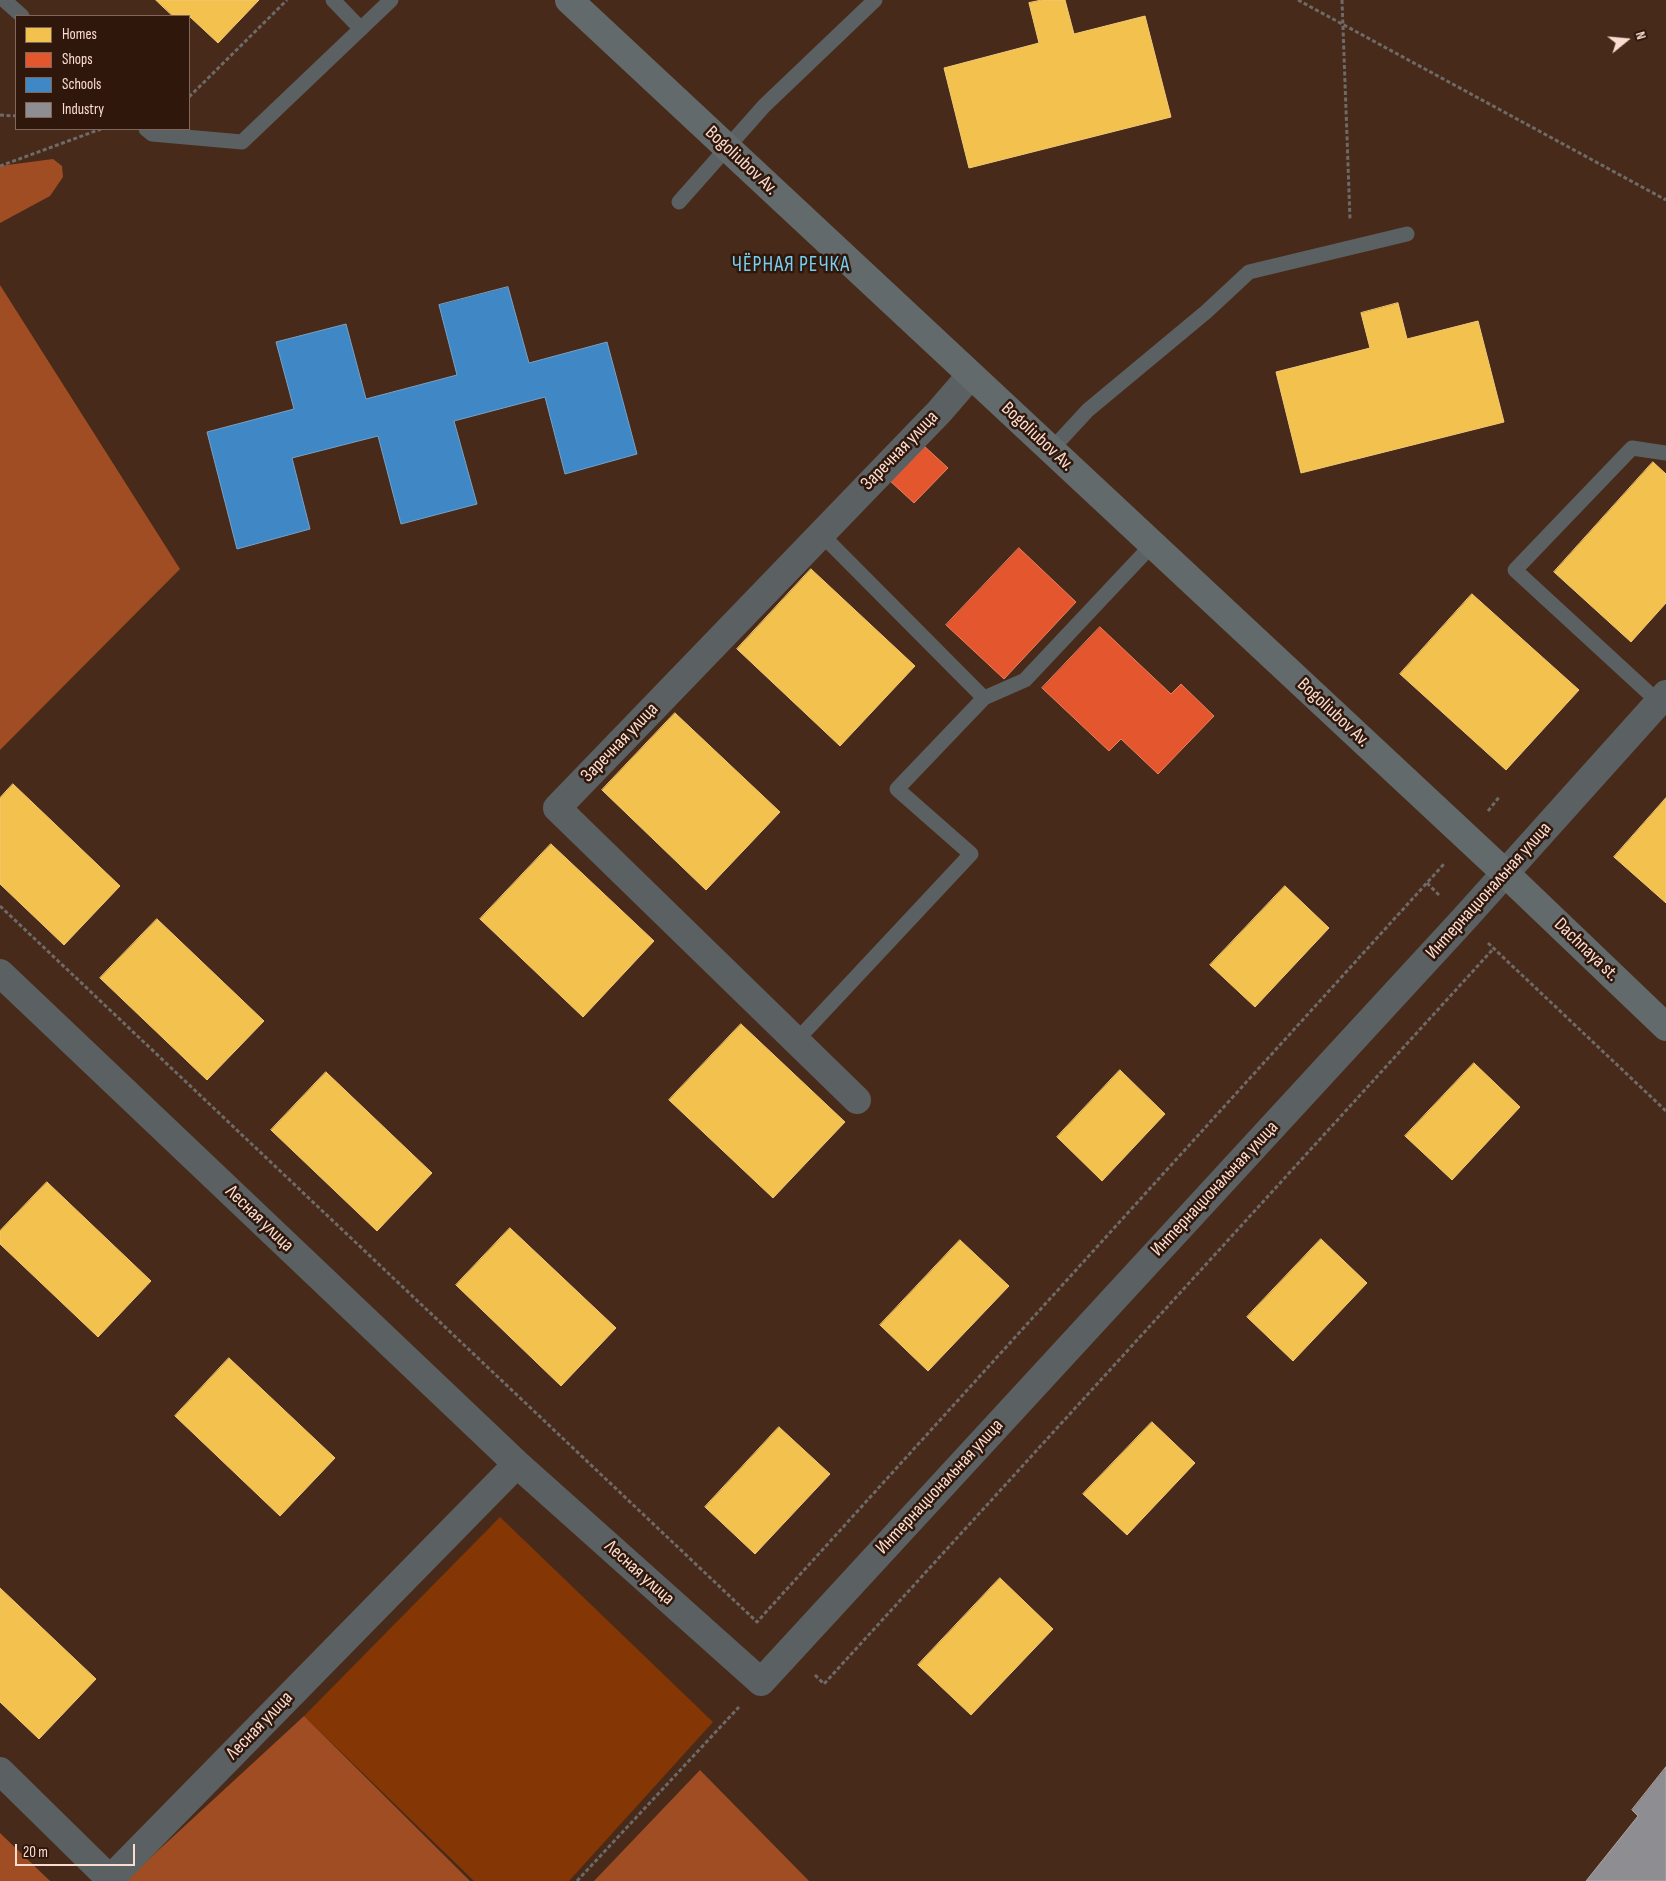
<!DOCTYPE html>
<meta charset="utf-8">
<style>
body{margin:0}
#map{position:relative;width:1666px;height:1881px;overflow:hidden;background:#472a19;font-family:"Sofia Sans Condensed",sans-serif}
canvas{display:block}
.legend{position:absolute;left:15px;top:15px;width:175px;height:115px;box-sizing:border-box;background:#30170b;border:1px solid #81665a;margin:0;padding:6px 9px;list-style:none;font-size:15px;color:#faddd1}
.legend li{display:flex;align-items:center;gap:10px;height:25px}
.legend b{width:25px;border:1px solid #81665a}
.north{position:absolute;left:1601px;top:15px;width:50px;height:50px;-webkit-text-stroke:4px #30170b;paint-order:stroke;rotate:73deg;font-size:14px;font-weight:700;line-height:20px;text-align:center;color:#faddd1}
.north::after{content:'';display:block;margin:auto;width:18px;height:22px;background:#faddd1;clip-path:polygon(50% 0,100% 100%,50% 72%,0 100%)}
.scale{position:absolute;left:15px;top:1844px;width:120px;height:22px;box-sizing:border-box;border:2px solid #faddd1;border-top:0;padding-left:6px;font-size:15px;line-height:18px;white-space:nowrap;color:#faddd1;-webkit-text-stroke:4px #30170b;paint-order:stroke}
</style>
<div id="map">
<canvas width="1666" height="1881"></canvas>
<ul class="legend">
<li><b style="height:14px;background:#f2c14e"></b>Homes</li>
<li><b style="height:14px;background:#e4572e"></b>Shops</li>
<li><b style="height:14px;background:#3f88c5"></b>Schools</li>
<li><b style="height:14px;background:#8d8d92"></b>Industry</li>
</ul>
<div class="north">N</div>
<div class="scale">20 m</div>
</div>
<script>
const context = document.querySelector('canvas').getContext('2d');
context.lineJoin = 'round';
function fill(path, color) { context.fillStyle = color; context.fill(path, 'evenodd'); }
function trace(path, color, width, dash) { context.strokeStyle = color; context.lineWidth = width; context.lineCap = dash ? 'butt' : 'round'; context.setLineDash(dash || []); context.stroke(path); }
function label(font, color, halo, rows, align = 'center') {
  context.font = font + ' "Sofia Sans Condensed",sans-serif'; context.lineWidth = 5; context.setLineDash([]); context.textBaseline = 'middle'; context.strokeStyle = halo; context.fillStyle = color; for (const [text, x, y, turn = 0] of rows) {
    context.save(); context.translate(x, y); context.rotate((+turn || 0) * Math.PI / 180); context.textAlign = isNaN(turn) ? turn : align; if (halo) context.strokeText(text, 0, 0); context.fillText(text, 0, 0); context.restore();
  }
}
fill(new Path2D(`
 M 500,1517 L 713,1722 L 569,1881 L 474,1881 L 304,1716 Z`), '#843604');
fill(new Path2D(`
 M 53,159 L 62,166 L 63,177 L 50,196 L 0,223 L 0,166 Z
 M 0,285 L 180,569 L 0,750 Z
 M 304,1716 L 470,1881 L 125,1881 Z
 M 700,1770 L 809,1881 L 594,1881 Z
 M 0,1833 L 49,1880 L 50,1881 L 0,1881 Z`), '#a14d23');
const homes = new Path2D(`
 M 156,0 L 259,0 L 218,43 L 189,16 L 173,16 Z
 M 1042,0 L 1065,0 L 1074,34 L 1145,16 L 1171,117 L 969,168 L 944,68 L 1039,43 L 1029,3 Z
 M 1398,303 L 1407,339 L 1478,321 L 1504,422 L 1301,473 L 1276,372 L 1370,348 L 1361,313 Z
 M 1653,462 L 1666,474 L 1666,603 L 1631,642 L 1554,572 Z
 M 811,569 L 915,666 L 840,746 L 737,649 Z
 M 1472,594 L 1579,690 L 1506,770 L 1400,674 Z
 M 675,713 L 780,812 L 706,890 L 602,790 Z
 M 13,784 L 120,886 L 64,945 L 0,884 L 0,798 Z
 M 1666,798 L 1666,903 L 1614,857 Z
 M 551,844 L 654,941 L 583,1017 L 480,919 Z
 M 1285,886 L 1329,928 L 1255,1007 L 1210,965 Z
 M 157,919 L 264,1021 L 207,1080 L 100,978 Z
 M 741,1024 L 845,1122 L 773,1198 L 669,1100 Z
 M 1474,1063 L 1520,1107 L 1452,1180 L 1405,1136 Z
 M 1120,1070 L 1165,1114 L 1102,1181 L 1057,1137 Z
 M 326,1072 L 432,1173 L 377,1231 L 271,1130 Z
 M 47,1182 L 151,1281 L 98,1337 L 0,1244 L 0,1231 Z
 M 510,1228 L 616,1328 L 561,1386 L 456,1285 Z
 M 1321,1239 L 1367,1283 L 1293,1361 L 1247,1317 Z
 M 960,1240 L 1009,1286 L 928,1371 L 880,1325 Z
 M 229,1358 L 335,1458 L 280,1516 L 175,1416 Z
 M 1152,1422 L 1195,1463 L 1127,1535 L 1083,1494 Z
 M 779,1427 L 830,1474 L 755,1554 L 705,1507 Z
 M 1000,1578 L 1053,1629 L 971,1715 L 918,1665 Z
 M 0,1588 L 96,1679 L 39,1739 L 0,1702 Z`);
fill(homes, '#f2c14e');
trace(homes, '#f4c975', 1);
const shops = new Path2D(`
 M 923,445 L 948,468 L 914,503 L 889,480 Z
 M 1019,548 L 1076,602 L 1004,679 L 946,625 Z
 M 1100,627 L 1171,694 L 1181,684 L 1214,716 L 1158,774 L 1121,739 L 1109,751 L 1042,688 Z`);
fill(shops, '#e4572e');
trace(shops, '#eb7f5f', 1);
const schools = new Path2D(`
 M 508,287 L 529,363 L 607,342 L 637,454 L 565,474 L 545,397 L 454,421 L 477,504 L 401,524 L 378,436 L 292,458 L 310,529 L 237,549 L 207,432 L 294,409 L 276,342 L 346,324 L 366,399 L 457,375 L 439,305 Z`);
fill(schools, '#3f88c5');
trace(schools, '#77a2c9', 1);
const industry = new Path2D(`
 M 1666,1767 L 1666,1881 L 1586,1881 L 1638,1816 L 1632,1810 Z`);
fill(industry, '#8d8d92');
trace(industry, '#aea5a5', 1);
trace(new Path2D(`
 M 1298,0 L 1666,200
 M 1342,0 L 1350,219
 M 189,97 L 287,0
 M 0,115 L 16,116
 M 0,166 L 101,129
 M 1488,811 L 1500,796
 M 1427,883 L 1439,895
 M 0,906 L 757,1622 L 1444,864
 M 1488,943 L 1666,1111
 M 815,1675 L 824,1684 L 1494,948
 M 577,1881 L 739,1707`), '#6e6a67', 3, [4, 2.5]);
trace(new Path2D(`
 M 4,0 L 22,16
 M 333,0 L 361,29
 M 146,129 L 152,134 L 242,142 L 391,0
 M 679,202 L 764,106 L 875,0
 M 1051,450 L 1088,410 L 1206,312 L 1249,272 L 1407,234
 M 984,698 L 1025,680 L 1152,545
 M 1664,707 L 1515,570 L 1632,448 L 1666,453
 M 796,1041 L 971,854 L 897,789 L 984,698 L 821,534`), '#5b6062', 15);
trace(new Path2D(`
 M 0,973 L 517,1464 L 761,1682 L 1464,919 L 1666,694
 M 857,1100 L 557,808 L 939,412 L 971,375
 M 0,1771 L 110,1879 L 517,1464`), '#5b6062', 28);
trace(new Path2D(`
 M 569,0 L 1505,873 L 1666,1027`), '#636a6b', 28);
label('19px', '#faddd1', '#30170b', [
 ["Bogoliubov Av.",741,161,43],
 ["Bogoliubov Av.",1037,437,43],
 ["Заречная улица",900,451,-46],
 ["Bogoliubov Av.",1333,713,43],
 ["Заречная улица",620,743,-46],
 ["Интернациональная улица",1489,891,-48],
 ["Dachnaya st.",1586,950,44],
 ["Интернациональная улица",1215,1189,-47],
 ["Лесная улица",259,1219,44],
 ["Интернациональная улица",940,1487,-47],
 ["Лесная улица",639,1573,42],
 ["Лесная улица",260,1726,-46]
]);
context.letterSpacing = '1px';
label('21px', '#75d0f3', '#30170b', [
 ["ЧЁРНАЯ РЕЧКА",791,266]
]);
context.letterSpacing = '0px';
</script>
